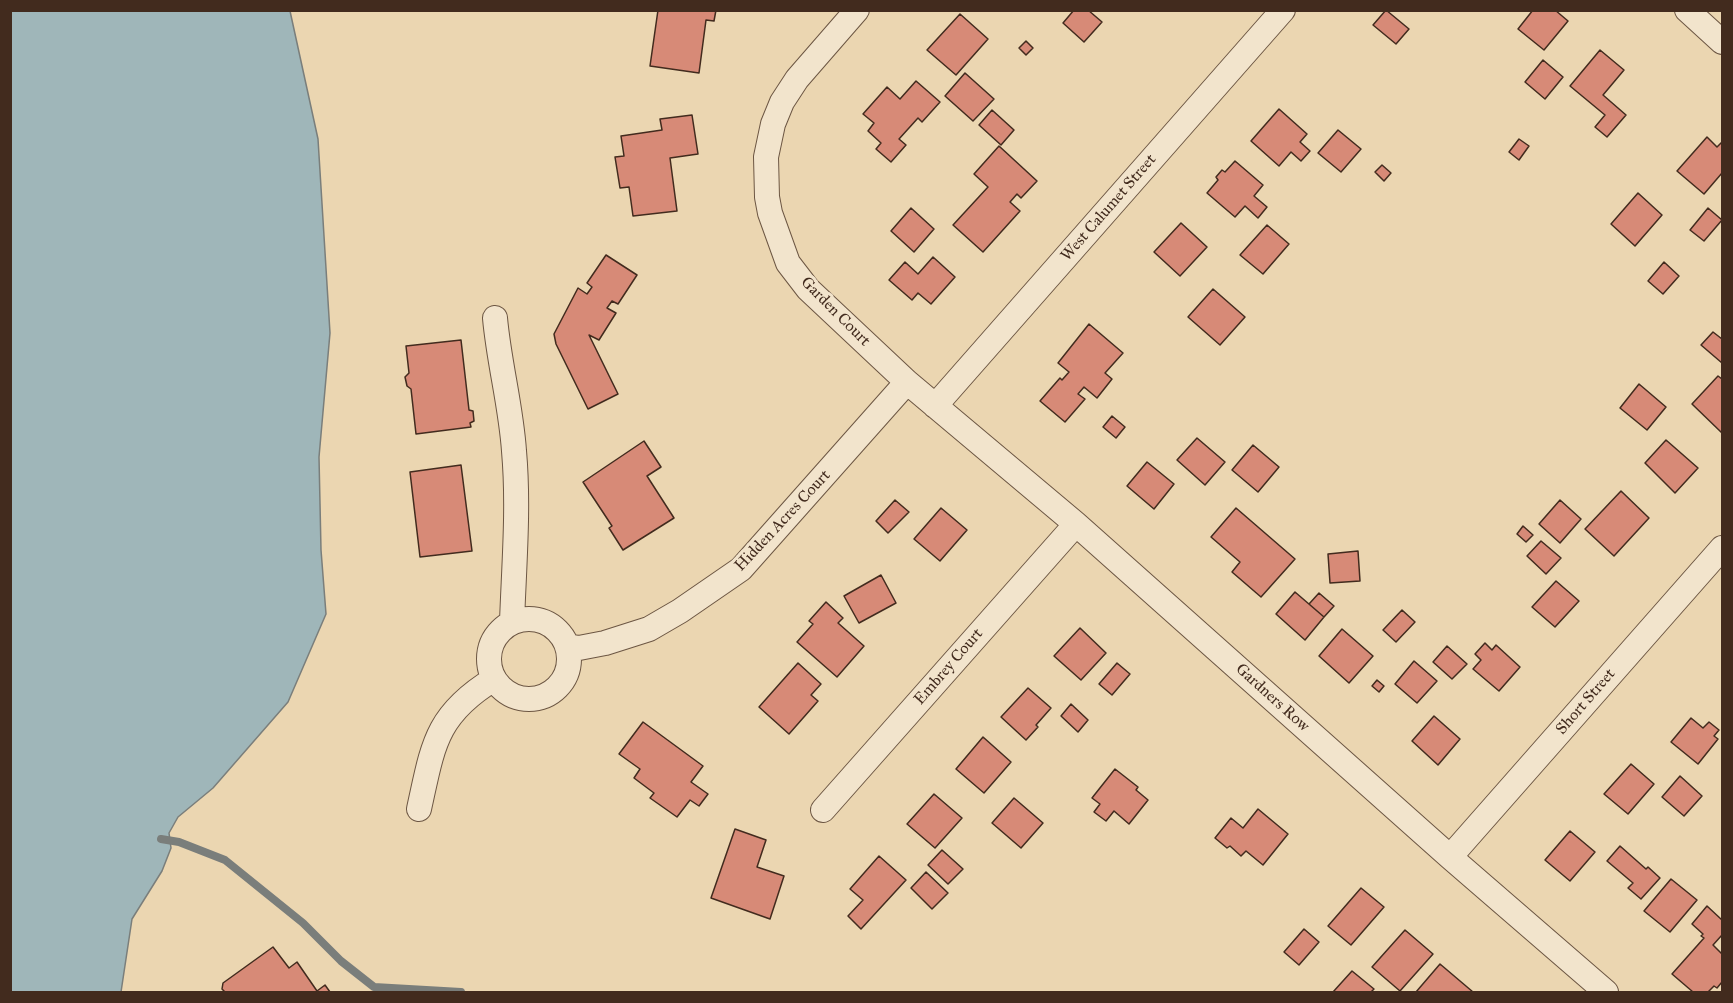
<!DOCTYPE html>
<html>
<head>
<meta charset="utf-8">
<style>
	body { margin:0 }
	#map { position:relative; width:1733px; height:1003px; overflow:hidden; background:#ebd6b1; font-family:"IM FELL Great Primer",serif }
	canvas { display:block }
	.frame { position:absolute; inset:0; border:12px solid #422b1e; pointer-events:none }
</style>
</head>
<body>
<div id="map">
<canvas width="1733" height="1003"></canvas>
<div class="frame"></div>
</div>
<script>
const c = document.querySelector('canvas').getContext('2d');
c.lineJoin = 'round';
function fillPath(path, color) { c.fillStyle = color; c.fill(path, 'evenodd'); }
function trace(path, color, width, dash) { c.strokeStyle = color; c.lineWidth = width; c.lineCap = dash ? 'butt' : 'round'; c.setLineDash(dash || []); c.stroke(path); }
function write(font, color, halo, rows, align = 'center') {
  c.font = font + ' "IM FELL Great Primer",serif'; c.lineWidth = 6; c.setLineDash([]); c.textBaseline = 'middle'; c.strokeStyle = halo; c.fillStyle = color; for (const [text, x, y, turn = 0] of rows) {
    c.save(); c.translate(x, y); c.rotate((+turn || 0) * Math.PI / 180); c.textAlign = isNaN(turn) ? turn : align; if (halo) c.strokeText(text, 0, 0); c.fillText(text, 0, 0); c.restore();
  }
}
const water = new Path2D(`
	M10,11H290L318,139L330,333L319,457L321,550L326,614L288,702L213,788L178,817L169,833L171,848L162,871L132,919L121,992H11Z`);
const stream = new Path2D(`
	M161,839L179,842L225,860L303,923L341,961L374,987L461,992`);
const building = new Path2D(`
	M658,10H716L714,21L706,20L699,73L650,66Z
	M1074,10H1088L1102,22L1084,42L1063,23Z
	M1386,10L1409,29L1396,44L1373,25Z
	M1533,10H1555L1568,21L1544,50L1518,29Z
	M960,14L988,39L956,75L927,50Z
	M1026,41L1033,48L1026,55L1019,48Z
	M1600,50L1624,70L1603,95L1626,115L1607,137L1595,127L1605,115L1570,86Z
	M1543,60L1563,77L1545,99L1525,82Z
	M965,73L994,99L973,121L945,96Z
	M916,81L940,102L922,122L918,118L899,139L906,145L891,162L876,149L881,143L868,131L874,123L863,114L887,87L900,99Z
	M1279,109L1307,134L1300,142L1310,151L1301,161L1291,152L1279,166L1251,141Z
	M992,110L1014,130L1001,145L979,125Z
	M692,115L698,154L670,158L677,211L633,216L629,187L620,188L615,157L624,156L621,136L662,130L660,119Z
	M1338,130L1361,149L1341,172L1318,153Z
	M1707,137L1717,147L1722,142V173L1704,194L1677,171Z
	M1519,139L1529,146L1519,160L1509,152Z
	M999,146L1037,181L1021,198L1017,194L1010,202L1020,211L983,252L953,225L988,187L974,174Z
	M1235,161L1263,185L1254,196L1267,207L1258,218L1245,206L1235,217L1207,193L1218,180L1216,177L1222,170L1225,172Z
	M1382,165L1391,173L1384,181L1375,172Z
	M1638,193L1662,215L1635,246L1611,224Z
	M911,208L934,229L914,252L891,231Z
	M1708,208L1722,220L1704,241L1690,230Z
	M1181,223L1207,247L1180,276L1154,252Z
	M1267,225L1289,244L1263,274L1240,255Z
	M606,255L637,275L618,304L612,301L607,308L616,313L599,340L589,335L618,394L588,409L556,344L554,334L578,288L587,294L592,287L587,283Z
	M933,257L955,277L931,304L918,293L912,300L889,280L905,262L918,274Z
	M1664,262L1679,276L1663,294L1648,281Z
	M1213,289L1245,317L1220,345L1188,317Z
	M1089,324L1123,353L1105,373L1112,379L1097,398L1084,387L1078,394L1085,399L1065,422L1040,401L1060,378L1062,380L1069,372L1058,363Z
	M1713,332L1722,339V363L1701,345Z
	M461,340L469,410L473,411L474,421L470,423L471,427L416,434L411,389L407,386L405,377L409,373L406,346Z
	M1718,376L1722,379V433L1692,404Z
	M1639,384L1666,407L1647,430L1620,408Z
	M1112,416L1125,427L1116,438L1103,427Z
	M1197,438L1225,462L1205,485L1177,460Z
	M1666,440L1698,468L1675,493L1645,463Z
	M644,441L661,467L647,476L674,518L623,550L609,528L612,526L583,482Z
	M1253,445L1279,467L1258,492L1232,470Z
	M1147,462L1174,484L1154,509L1127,486Z
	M461,465L472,551L420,557L410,472Z
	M1621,491L1649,518L1614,556L1585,529Z
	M895,500L909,512L888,533L876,521Z
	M1560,500L1581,519L1560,543L1539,524Z
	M941,508L967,530L940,561L914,539Z
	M1236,508L1295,559L1261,597L1232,572L1240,562L1211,537Z
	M1523,526L1533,535L1526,542L1517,534Z
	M1541,541L1561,558L1546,574L1527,556Z
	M1358,551L1360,581L1330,583L1328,554Z
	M881,575L896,603L859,623L844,596Z
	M1556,581L1579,601L1555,627L1532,607Z
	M1295,592L1324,617L1305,640L1276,614Z
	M1319,593L1334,606L1324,617L1309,604Z
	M826,602L843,618L838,623L864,646L837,677L797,642L813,624L809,621Z
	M1402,610L1415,622L1396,642L1383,630Z
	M1080,628L1106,653L1081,680L1054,656Z
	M1342,629L1373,656L1349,683L1319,656Z
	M1485,643L1492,650L1496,645L1520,667L1499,691L1473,669L1481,660L1475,654Z
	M1447,646L1467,664L1452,679L1433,662Z
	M1414,661L1437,681L1417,703L1395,684Z
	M798,663L821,684L811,695L818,701L789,734L759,707Z
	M1117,663L1130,674L1112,695L1099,684Z
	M1377,680L1384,686L1379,692L1372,686Z
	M1028,688L1051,708L1036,725L1038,727L1026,740L1001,717Z
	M1071,704L1088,720L1078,732L1061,716Z
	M1434,716L1460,739L1438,765L1412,741Z
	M1691,718L1703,728L1709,722L1719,730L1714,736L1718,739L1698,764L1671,742Z
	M643,722L703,766L691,782L708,794L699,806L690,800L677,817L650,798L654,793L634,778L640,769L619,754Z
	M983,737L1011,762L984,793L956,769Z
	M1631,764L1654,784L1628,814L1604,794Z
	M1115,769L1138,787L1136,790L1148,800L1129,824L1114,811L1106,821L1094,812L1100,804L1092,798Z
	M1680,776L1702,796L1684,816L1662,797Z
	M934,794L962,818L935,848L907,824Z
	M1014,798L1043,823L1021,848L992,823Z
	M1258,809L1288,834L1263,865L1246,851L1241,856L1230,846L1227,848L1215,838L1231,818L1243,828Z
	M735,829L766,840L757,867L784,876L770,919L711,898Z
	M1570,831L1595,852L1570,881L1545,860Z
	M1620,846L1646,869L1648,867L1660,878L1641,899L1628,888L1633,883L1607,861Z
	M942,850L963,869L948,884L928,865Z
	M879,856L906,880L861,929L848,916L863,900L850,889Z
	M926,872L948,893L932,909L911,888Z
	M1671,879L1697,900L1670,932L1644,911Z
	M1361,888L1384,907L1351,945L1328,926Z
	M1707,906L1722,920V935L1713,945L1722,954V982L1717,988L1714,986L1708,992H1693L1672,974L1704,938L1701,936L1703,934L1692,924Z
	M1304,929L1319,942L1299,965L1284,952Z
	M1405,930L1433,954L1400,991L1372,967Z
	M273,947L289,968L297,962L317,991L325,985L330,992H225L222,989L223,983Z
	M1440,964L1473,992H1416Z
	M1352,971L1374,989L1371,992H1333Z`);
const minor = new Path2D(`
	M857,10L797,79L782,102L773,124L766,157L767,197L770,213L788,263L808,289L907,382L1076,524L1450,857L1606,992
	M1687,10L1722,42
	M495,318C499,363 511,406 514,451C519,507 514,565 512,622
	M935,406L1283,10
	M489 659a40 40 0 1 1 80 0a40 40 0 1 1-80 0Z
	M567,646L579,648L605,643L649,629L680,611L741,569L907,382
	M419,809C433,746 435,715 494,679
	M823,810L1076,524
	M1450,857L1722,548`);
const streetNames = [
	["West Calumet Street",1109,208,-49],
	["Garden Court",835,312,45],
	["Hidden Acres Court",783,521,-47],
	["Embrey Court",949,667,-49],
	["Gardners Row",1272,698,42],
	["Short Street",1586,702,-49]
];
fillPath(water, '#9fb6b9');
trace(water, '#7a7e7b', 1.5);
trace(stream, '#7a7e7b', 8);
fillPath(building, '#d78a77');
trace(building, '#422b1e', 1.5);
trace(minor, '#6c5643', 26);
trace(minor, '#f2e4cc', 24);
write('16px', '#422b1e', '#f2e4cc', streetNames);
</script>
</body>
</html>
